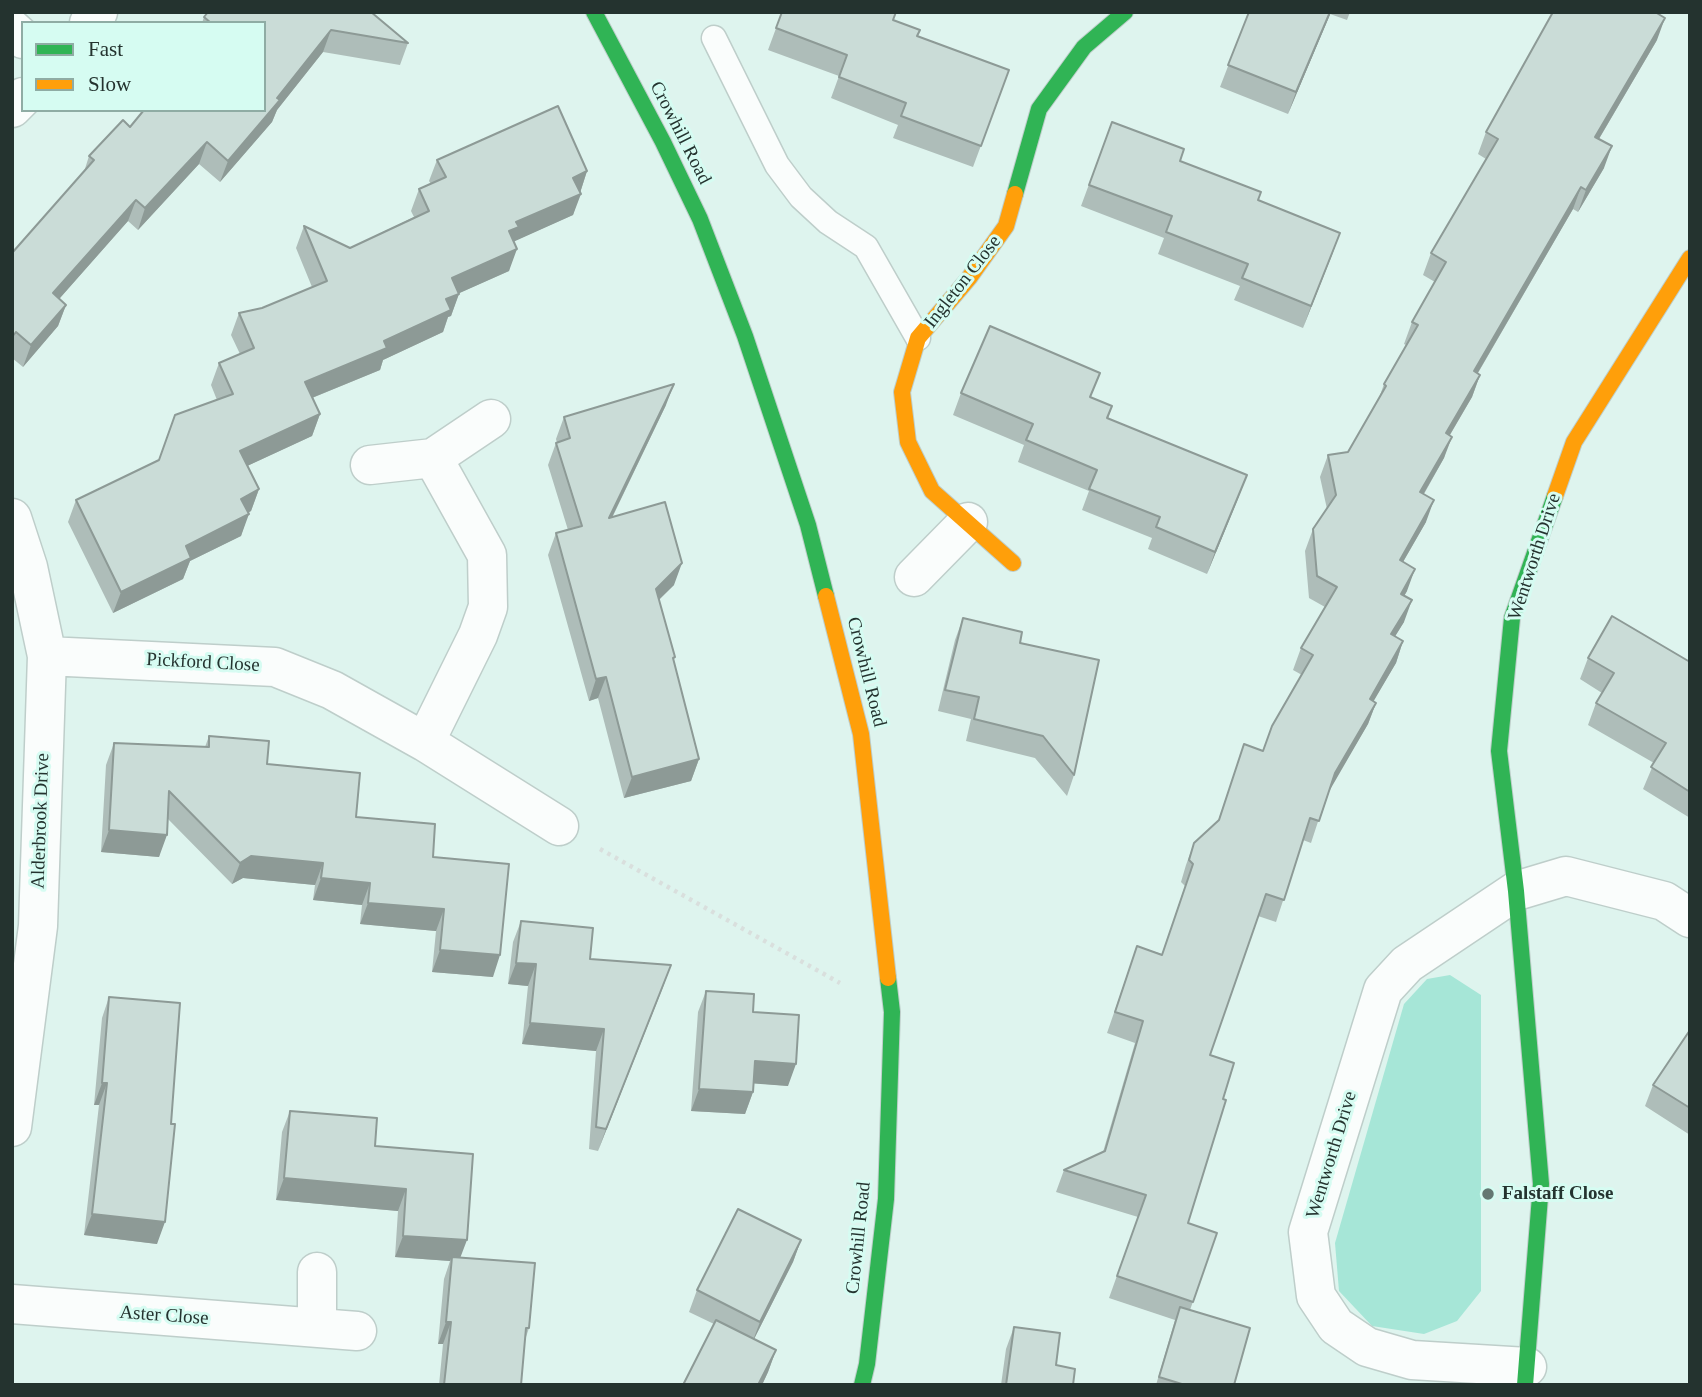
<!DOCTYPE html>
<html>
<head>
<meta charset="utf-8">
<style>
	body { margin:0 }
	#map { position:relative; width:1702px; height:1397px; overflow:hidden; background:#def4ee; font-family:"Times New Roman",serif }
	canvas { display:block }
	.frame { position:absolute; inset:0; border:14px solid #24332f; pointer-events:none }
	.legend { position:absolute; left:21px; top:21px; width:245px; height:91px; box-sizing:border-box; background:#d6fcf2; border:2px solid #8faca4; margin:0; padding:9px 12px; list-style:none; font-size:21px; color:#24332f }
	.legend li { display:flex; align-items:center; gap:14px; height:35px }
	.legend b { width:35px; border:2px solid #8faca4 }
</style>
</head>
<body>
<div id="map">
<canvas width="1702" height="1397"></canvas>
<div class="frame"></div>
<ul class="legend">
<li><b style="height:9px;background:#30b455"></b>Fast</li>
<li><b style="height:9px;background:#ff9f0a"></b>Slow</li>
</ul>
</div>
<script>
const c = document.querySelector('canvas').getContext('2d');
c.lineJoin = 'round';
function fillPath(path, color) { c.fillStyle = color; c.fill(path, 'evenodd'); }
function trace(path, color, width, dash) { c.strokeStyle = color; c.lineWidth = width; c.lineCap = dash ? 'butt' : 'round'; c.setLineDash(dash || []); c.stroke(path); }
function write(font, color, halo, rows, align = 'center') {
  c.font = font + ' "Times New Roman",serif'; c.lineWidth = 6; c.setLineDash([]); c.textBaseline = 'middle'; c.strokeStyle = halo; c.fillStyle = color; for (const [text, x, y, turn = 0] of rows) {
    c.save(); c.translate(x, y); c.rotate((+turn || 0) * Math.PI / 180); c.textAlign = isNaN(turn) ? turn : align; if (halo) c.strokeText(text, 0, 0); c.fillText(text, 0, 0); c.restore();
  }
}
const green = new Path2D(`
	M1450,975L1481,995V1291L1457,1321L1424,1334L1372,1326L1339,1291L1335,1243L1404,1004L1427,979Z`);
const path = new Path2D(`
	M600,849L840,983`);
const lane = new Path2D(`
	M714,38L777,165L801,197L828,222L866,247L918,338`);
const street = new Path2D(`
	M89,23L98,12
	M12,29L23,39
	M12,108L23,97
	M370,465L433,458L491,419
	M12,518L28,567L47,656L38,926L12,1127
	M914,577L968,522
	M47,656L275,667L332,690L425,742L559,826
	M425,742L478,635L488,607L487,555L433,458
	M12,1304L357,1331
	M317,1327V1272
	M1527,1367L1412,1360L1367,1347L1336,1326L1316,1296L1308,1232L1383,990L1407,964L1516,891L1566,876L1664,901L1690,918`);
const fast = new Path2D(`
	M594,12L663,142L700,219L745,336L808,525L826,596
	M1015,194L1039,109L1084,47L1125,12
	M862,1385L867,1364L886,1199L892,1012L888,978
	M1525,1385L1541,1184L1516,891L1499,751L1512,618L1555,496`);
const slow = new Path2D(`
	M1555,496L1574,442L1690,258
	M1013,563L932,491L908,442L902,392L918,338L969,278L1006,226L1015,194
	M826,596L861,734L888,978`);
const wall = new Path2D(`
	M371,12L408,43L400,65L323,52L277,110L272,122L220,182L199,164L138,230L128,221L59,299L66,305L58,326L23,367L12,358V253L84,172L89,156L130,127L264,23H202L204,17Z
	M782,12L894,20L917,36L1009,70L973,167L893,138L898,125L831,98L839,76L768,50Z
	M1249,12H1350L1347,20L1330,14L1288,114L1220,87Z
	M1657,40L1599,139L1604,168L1578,212L1573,209L1478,373L1480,375L1472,397L1450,435L1444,458L1424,494L1426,522L1403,562L1407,591L1404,596V622L1395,636L1403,641L1396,663L1373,701L1376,703L1368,724L1328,791L1311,843L1303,840L1276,922L1258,916L1210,1055L1188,1223L1217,1233L1190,1310L1234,1385H1156L1175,1320L1109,1298L1138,1217L1056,1192L1064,1170L1103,1152L1135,1043L1107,1033L1137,946L1162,954L1185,886L1181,882L1186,865L1194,843L1218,821L1244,744L1263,751L1302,675L1293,670L1301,648L1325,607L1309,598L1305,551L1313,529L1327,509L1320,477L1328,455L1348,452L1378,401L1384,384L1406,345L1404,344L1412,322L1435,282L1423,275L1431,253L1486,159L1478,154L1486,132Z
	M1112,122L1180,161L1258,200L1340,233L1303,328L1234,300L1240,286L1158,254L1164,238L1081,206Z
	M437,160L587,171L573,215L514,241L509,271L459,293L451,316L448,317L443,332L383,360L380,370L312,398L320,414L312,436L247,466L259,489L251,511L248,513L241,536L190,561L183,579L113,613L68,522L76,500L159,460L217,400L211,385L219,363L240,354L231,335L239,313L262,308L312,287L296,248L304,226L350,248L414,217L411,211L419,189L431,184L429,181Z
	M961,393L1091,397L1112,406L1108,419L1239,496L1207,574L1148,549L1152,538L1082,510L1089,491L1018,462L1024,445L953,415Z
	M666,405L612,518L674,585L659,600L675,657L673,661L699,759L691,781L624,798L598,698L589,701L548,555L556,533L568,530L548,465L556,443H557L556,439L564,417Z
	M963,618L1020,643L1074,775L1067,796L1035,758L966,741L971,719L938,711L955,640Z
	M1588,658L1690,662V818L1643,789L1654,763L1588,725L1596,703L1602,693L1580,679Z
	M209,736L267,764L356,817L433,857L493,977L432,972L436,931L360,924L362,905L313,900L315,885L243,878L232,884L168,819L159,857L101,852L106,765L114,743L205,747Z
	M521,921L590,959L671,965L598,1151L589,1149L596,1051L522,1044L528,986L508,984L513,942Z
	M706,991L753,1012L788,1086L754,1083L753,1092L745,1114L691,1111L698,1012Z
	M109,997L171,1124L157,1244L84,1235L99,1105H94L102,1018Z
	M1690,1030V1135L1645,1106L1653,1085Z
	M290,1111L375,1146L460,1258L529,1328L525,1340L521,1385H439L443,1344H438L444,1279L450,1261L395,1257L398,1211L276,1200L282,1132Z
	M801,1240L793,1262L754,1339L776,1350L768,1372L762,1385H683L714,1324L689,1312L697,1290Z
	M1014,1327L1056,1365L1073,1385H1001L1006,1349Z`);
const shadedWall = new Path2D(`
	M1330,12H1331L1288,114L1296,92Z
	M1665,18L1657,40L1587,159L1595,137Z
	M331,30L323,52L277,110L272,122L220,182L228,161Z
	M207,142L199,164L138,230L145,208Z
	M1612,146L1604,168L1578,212L1586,190Z
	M587,171L580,193L573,178Z
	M1581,187L1573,209L1466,393L1474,371Z
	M581,194L573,215L513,242L509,231L516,222Z
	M136,200L128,221L45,315L53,293Z
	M1340,233L1332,255L1303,328L1311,306Z
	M517,249L509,271L444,300L452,278Z
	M459,294L451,316L448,317L443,332L383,360L380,370L297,404L305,382L384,341L446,299Z
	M66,305L58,326L23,367L31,345Z
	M1480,375L1472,397L1438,455L1446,433Z
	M674,384L666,405L601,540L609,518Z
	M320,414L312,436L232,473L240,451Z
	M1452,437L1444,458L1412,514L1420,492Z
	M1247,475L1239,496L1207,574L1215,552Z
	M259,489L251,511L233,520L241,499Z
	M1434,500L1426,522L1392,581L1400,560Z
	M249,514L241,536L190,561L183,579L113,613L121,592L186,546Z
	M682,563L674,585L648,610L656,589Z
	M1415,569L1407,591L1393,615L1401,594Z
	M1412,600L1404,622L1383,656L1391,634Z
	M1403,641L1396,663L1362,721L1370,699Z
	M606,677L598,698L589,701L596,679Z
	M1376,703L1368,724L1327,795L1335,773Z
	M699,759L691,781L624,798L632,777Z
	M109,830L167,835L159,857L101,852Z
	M251,856L323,863L315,885L243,878L232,884L240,863Z
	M321,878L370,883L362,905L313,900Z
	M368,903L444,909L436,931L360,924Z
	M440,950L500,955L493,977L432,972Z
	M516,963L536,964L528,986L508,984Z
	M671,965L663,987L598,1151L606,1129Z
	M530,1023L604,1029L596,1051L522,1044Z
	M755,1061L796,1064L788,1086L747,1083Z
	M102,1083H107L99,1105H94Z
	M699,1089L753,1092L745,1114L691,1111Z
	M284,1178L406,1189L398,1211L276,1200Z
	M92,1214L165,1222L157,1244L84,1235Z
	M403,1236L467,1240L459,1261L452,1257L450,1261L395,1257Z
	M801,1240L793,1262L752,1343L760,1322Z
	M446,1322H451L443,1344H438Z
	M776,1350L768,1372L762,1385H758Z`);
const building = new Path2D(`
	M208,12H371L408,43L331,30L277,98L280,100L228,161L207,142L145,208L136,200L53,293L66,305L31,345L16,332L12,337V253L94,160L89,156L123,120L130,127L144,110H264V23H211L204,17Z
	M782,12H896L893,20L920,30L917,36L1009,70L981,146L901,116L906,103L839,77L847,55L776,28Z
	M1249,12H1330L1296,92L1228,65Z
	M1553,12H1655L1665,18L1595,137L1612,146L1586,190L1581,187L1474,371L1480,375L1446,433L1452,437L1420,492L1434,500L1400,560L1415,569L1401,594L1412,600L1391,634L1403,641L1370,699L1376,703L1335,773L1319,821L1310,818L1284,900L1266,894L1210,1055L1234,1063L1223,1099L1226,1100L1188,1223L1217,1233L1193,1302L1117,1276L1146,1195L1064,1170L1105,1151L1143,1021L1115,1012L1137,946L1162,955L1193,864L1189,860L1194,843L1219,820L1244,744L1263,751L1272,726L1313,655L1301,648L1337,587L1317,576L1313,529L1336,495L1328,455L1348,452L1386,386L1384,384L1418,325L1412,322L1446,262L1431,253L1498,139L1486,132Z
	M558,106L587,171L573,178L581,194L516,222L519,227L509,231L517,249L452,278L459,294L446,299L451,310L384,341L387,348L305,382L320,414L240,451L259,489L241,499L249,514L186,546L191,558L121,592L76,500L159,460L175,415L233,394L219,363L254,348L239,313L262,308L327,281L304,226L350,248L429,211L419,189L446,177L437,160Z
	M1112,122L1184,149L1180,161L1261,192L1258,200L1340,233L1311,306L1242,278L1248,264L1166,232L1172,216L1089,185Z
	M990,326L1100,373L1090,397L1112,406L1107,418L1247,475L1215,552L1156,527L1160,517L1089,489L1097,470L1026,440L1033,424L961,393Z
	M674,384L609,518L665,502L682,563L656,589L675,657L673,658L699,759L632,777L606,677L596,679L556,533L582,526L556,443L570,438L564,417Z
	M1612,616L1690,662V792L1651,767L1666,743L1596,703L1614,673L1588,658Z
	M963,618L1022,632L1020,643L1099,660L1074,775L1043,736L974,719L979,697L945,690Z
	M209,736L269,741L267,764L360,773L356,817L435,824L433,857L509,864L500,955L440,950L444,909L368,903L370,883L321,878L323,863L251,856L240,863L169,791L167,835L109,830L114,743L209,747Z
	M521,921L593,928L590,959L671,965L606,1129L596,1127L604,1029L530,1023L536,964L516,963Z
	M706,991L754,994L753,1012L799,1015L796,1064L755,1061L753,1092L699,1089Z
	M109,997L180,1003L171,1124H175L165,1222L92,1214L107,1083H102Z
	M1690,1030V1108L1653,1085Z
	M290,1111L377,1118L375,1146L473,1154L467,1240L403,1236L406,1189L284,1178Z
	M738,1209L801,1240L760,1322L697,1290Z
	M452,1257L535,1263L529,1328H526L521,1385H444L451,1322H446Z
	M1180,1307L1250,1328L1234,1385H1185L1159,1377Z
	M716,1320L776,1350L758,1385H683Z
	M1014,1327L1060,1333L1056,1365L1075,1369L1073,1385H1006Z`);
const markers = [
	[1488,1194,7,"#657772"]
];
const streetNames = [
	["Crowhill Road",680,133,63],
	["Ingleton Close",963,282,-52],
	["Wentworth Drive",1535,557,-72],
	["Pickford Close",203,663,3],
	["Crowhill Road",866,672,76],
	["Alderbrook Drive",41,821,-88],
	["Wentworth Drive",1332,1155,-73],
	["Crowhill Road",859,1238,-84],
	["Aster Close",164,1316,4]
];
const poiNames = [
	["Falstaff Close",1502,1194]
];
fillPath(green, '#a6e6d7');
trace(lane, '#bececa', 27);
trace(street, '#bececa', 41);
trace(fast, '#bececa', 18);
trace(slow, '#bececa', 18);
trace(path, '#d9dfdd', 4.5, [3.5, 5]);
trace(lane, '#fafdfc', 24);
trace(street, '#fafdfc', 38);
trace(fast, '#30b455', 16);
trace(slow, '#ff9f0a', 16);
fillPath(wall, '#aebdb9');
fillPath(shadedWall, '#8d9a96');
fillPath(building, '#cadcd7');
trace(building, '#8d9a96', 2);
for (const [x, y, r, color] of markers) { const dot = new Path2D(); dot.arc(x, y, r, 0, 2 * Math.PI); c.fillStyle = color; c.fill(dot); trace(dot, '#d6fcf2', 2.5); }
write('19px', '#24332f', '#d6fcf2', streetNames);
write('bold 19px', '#24332f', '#d6fcf2', poiNames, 'left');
</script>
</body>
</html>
